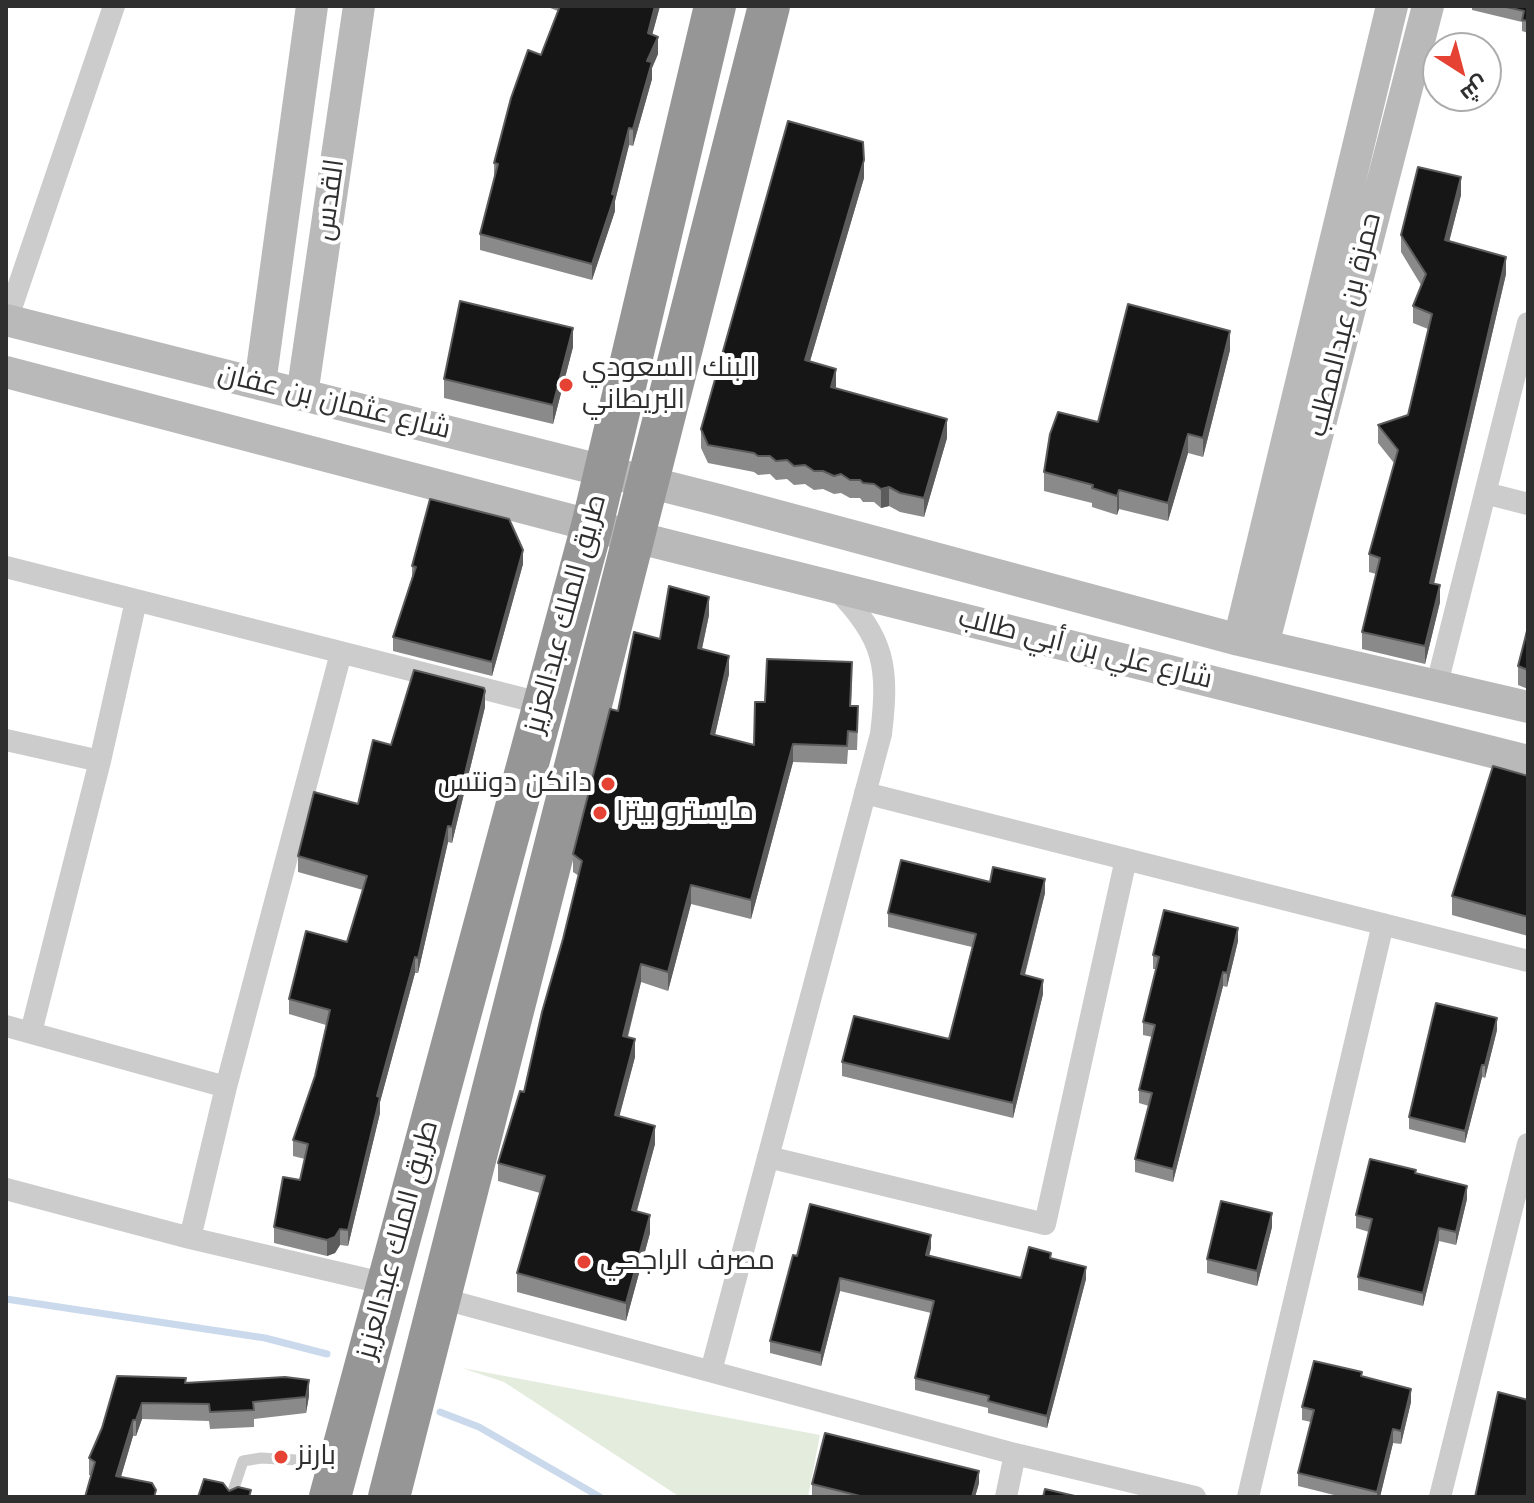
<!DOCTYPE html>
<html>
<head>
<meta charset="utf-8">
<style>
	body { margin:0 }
	#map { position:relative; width:1534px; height:1503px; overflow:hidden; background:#fff; font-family:Jost,Cairo,sans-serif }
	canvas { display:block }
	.frame { position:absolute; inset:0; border:8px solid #2f2f2f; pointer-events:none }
	.north { position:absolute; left:1422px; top:32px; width:80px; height:80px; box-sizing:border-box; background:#fff; border:2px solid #acacac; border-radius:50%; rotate:144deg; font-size:22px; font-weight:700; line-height:32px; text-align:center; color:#2f2f2f }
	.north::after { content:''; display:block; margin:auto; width:28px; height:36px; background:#e54233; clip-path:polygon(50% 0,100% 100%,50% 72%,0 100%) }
</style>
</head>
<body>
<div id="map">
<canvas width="1534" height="1503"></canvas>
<div class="frame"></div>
<div class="north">ش</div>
</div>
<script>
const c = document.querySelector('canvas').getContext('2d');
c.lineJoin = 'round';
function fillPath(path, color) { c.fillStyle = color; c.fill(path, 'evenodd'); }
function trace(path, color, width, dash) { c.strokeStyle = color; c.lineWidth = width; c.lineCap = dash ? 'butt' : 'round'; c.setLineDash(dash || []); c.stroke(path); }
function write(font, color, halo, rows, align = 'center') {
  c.font = font + ' Jost,Cairo,sans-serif'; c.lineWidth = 8; c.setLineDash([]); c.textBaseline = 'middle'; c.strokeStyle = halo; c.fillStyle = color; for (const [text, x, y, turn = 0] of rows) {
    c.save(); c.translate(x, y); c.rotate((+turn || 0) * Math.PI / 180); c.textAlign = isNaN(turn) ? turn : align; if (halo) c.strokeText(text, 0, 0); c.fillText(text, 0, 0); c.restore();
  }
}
const green = new Path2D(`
	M462,1368L820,1435L808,1497H680L504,1382Z`);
const stream = new Path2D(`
	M6,1299L265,1338L327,1354
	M440,1412L479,1427L600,1497`);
const lane = new Path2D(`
	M231,1497L243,1461L261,1458L331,1462`);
const street = new Path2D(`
	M7,320L114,6
	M1485,493L1528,504
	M6,567L544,704
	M1437,684L1528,323
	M6,740L100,761
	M865,793L1528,961
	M6,1026L226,1087
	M31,1032L100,761L136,601
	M768,1157L1045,1224L1126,859
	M6,1189L190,1238L387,1284
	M190,1238L226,1087L341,653
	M440,1298L1015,1454L1195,1497
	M711,1371L881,734C889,668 885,638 837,590
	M1006,1497L1015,1454
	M1248,1497L1383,924
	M1440,1497L1528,1144`);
const secondary = new Path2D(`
	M6,320L719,500L1239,640L1528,707
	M6,372L643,539L1528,761
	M260,384L312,6
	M302,395L359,6
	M1239,640L1392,6
	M1263,645L1428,6`);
const highway = new Path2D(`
	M330,1497L592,526L715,6
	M389,1497L769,6`);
const wall = new Path2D(`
	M545,6H660L652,35L658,54L652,68V79L633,146L629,145L615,201V211L592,280L480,250V234L494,178V163L541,55L558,11Z
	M1472,6H1528V33L1522,31V22L1472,10Z
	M1468,96H1483L1482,99Z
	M864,178L810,361L836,389L947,438L924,517L900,512L889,506L881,508L874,502H863L860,498H850L841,493L834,494L823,489L814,490L805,484L794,485L787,479L776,480L770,474L758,475L754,472L708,463L701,448V429Z
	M1461,195L1449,241L1506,274L1434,584L1440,602L1425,664L1362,649V632L1376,574L1369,572V554L1394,463L1378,443V425L1408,415L1428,329L1413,323V306L1421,285L1401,252V235Z
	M573,347L553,424L444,398V379Z
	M1230,350L1203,457L1188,453L1168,521L1119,509L1117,515L1092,507V503L1044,491V472L1098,422Z
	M523,564L492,676L393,651V637L412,577V566Z
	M709,615L702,649L729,674L715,735L754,745L765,702L852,680L851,706L858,724L857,750H848L847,764L793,762L751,919L691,904L668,991L641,982L628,1037L635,1057L619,1116L655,1144L637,1211L650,1233L626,1321L517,1292V1273L540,1193L498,1181V1163L524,1092L579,876L573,872V854L618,711L660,639Z
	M1528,627V689L1518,685V666Z
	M485,707L452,843L448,842L418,973H415L380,1102V1113L348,1246L340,1245L335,1253L327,1256L274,1243V1227L300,1180L305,1159L293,1156V1140L315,1076L326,1025L289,1014V999L347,942L363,890L298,872V856L358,804L391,745Z
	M1528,776V936L1452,915V896Z
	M990,882L1045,893L1025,975L1043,994L1013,1118L842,1076V1062L949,1039L972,947L888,927V913Z
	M1238,941L1227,987L1223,986L1173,1182L1135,1172V1159L1149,1106L1139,1103V1090L1152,1037L1143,1035V1022L1156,969H1153V955Z
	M1497,1030L1485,1078L1482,1077L1465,1143L1409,1129V1117Z
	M1416,1174L1467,1199L1456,1245L1439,1241L1423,1306L1358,1290V1277L1369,1232L1356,1228V1215Z
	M1272,1227L1257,1286L1207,1273V1259Z
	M931,1248L929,1256L1021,1278L1051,1258L1086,1279L1047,1428L988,1413V1408L915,1390V1378L931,1313L840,1291L821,1366L770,1353V1341L797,1256Z
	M117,1376L186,1383L309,1396L306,1413L254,1419V1427L210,1429L209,1421L142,1419L136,1436H133L121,1477L156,1497L89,1475V1458L102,1428Z
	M1362,1377L1411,1402L1401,1444L1393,1443L1380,1497H1342L1298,1486V1473L1311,1422L1302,1420V1407Z
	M979,1483L975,1497H812V1484Z`);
const shadedWall = new Path2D(`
	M655,6H660L648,50V33Z
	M658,37V54L652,68V79L633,146V129L647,61Z
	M1492,49V58L1486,83V73Z
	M629,128V145L615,201V211L592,280V264L612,194Z
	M864,160V178L805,378V360Z
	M1461,177V195L1445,258V240Z
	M1506,257V274L1430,600V583Z
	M573,328V347L553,424V405Z
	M1230,331V350L1203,457V438Z
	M836,369V387L831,406V387Z
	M947,419V438L924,517V498Z
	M1188,434V453L1168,521V503Z
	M889,487V506L881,508V489Z
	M1119,490V509L1117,515V496Z
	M523,550V564L492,676V662Z
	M1440,585V602L1425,664V646Z
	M709,597V615L698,667V648Z
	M729,656V674L711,752V734Z
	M485,691V707L452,843V827Z
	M793,744V762L751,919V900Z
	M448,826V842L418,973V958Z
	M1045,879V893L1021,989V974Z
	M691,885V904L668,991V972Z
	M1238,928V941L1227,987V973Z
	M415,957V973L380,1102V1113L348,1246V1230L377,1096Z
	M641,964V982L623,1054V1036Z
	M1223,972V986L1173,1182V1169Z
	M1043,980V994L1013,1118V1103Z
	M1497,1018V1030L1485,1078V1065Z
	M635,1039V1057L615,1133V1115Z
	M1482,1065V1077L1465,1143V1131Z
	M655,1126V1144L632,1228V1210Z
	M1467,1186V1199L1456,1245V1232Z
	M1272,1213V1227L1257,1286V1271Z
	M650,1215V1233L626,1321V1303Z
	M1439,1228V1241L1423,1306V1293Z
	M340,1229V1245L335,1253L327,1256V1240Z
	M931,1235V1248L926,1267V1255Z
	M1086,1267V1279L1047,1428V1416Z
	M840,1278V1291L821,1366V1353Z
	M309,1380V1396L306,1413V1397Z
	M1411,1389V1402L1401,1444V1431Z
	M142,1403V1419L136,1436V1420Z
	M133,1420V1436L116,1493V1476Z
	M1393,1429V1443L1380,1497H1377V1492Z
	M979,1471V1483L975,1497H972Z`);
const building = new Path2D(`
	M560,6H655L648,33L658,37L647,61L652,62L633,129L629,128L612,194L615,195L592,264L480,234L498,164L494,163L511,98L528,50L541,55Z
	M1502,6H1528V21L1522,20L1524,11Z
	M1457,40L1492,49L1486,73V48H1456Z
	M788,121L863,142L864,160L805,360L836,369L831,387L947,419L924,498L900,493L889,487L881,489L874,484L863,483L860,480H850L841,474L834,476L823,471H814L805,465L794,466L787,460L776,461L770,456H758L754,453L708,445L701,429Z
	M1418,167L1461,177L1445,240L1506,257L1430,583L1440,585L1425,646L1362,632L1380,558L1369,554L1398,450L1378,425L1408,415L1432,314L1413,306L1426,274L1401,235Z
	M460,301L573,328L553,405L444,379Z
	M1128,304L1230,331L1203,438L1188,434L1168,503L1119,490L1117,496L1092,488L1093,485L1044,472L1050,434L1058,412L1098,422Z
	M430,499L509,519L523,550L492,662L393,637L416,567L412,566Z
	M669,586L709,597L698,648L729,656L711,734L754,745L755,702H765L767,659L852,662L850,706H858L857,732L848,731L847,746L793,744L751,900L691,885L668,972L641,964L623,1036L635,1039L615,1115L655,1126L632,1210L650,1215L626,1303L517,1273L545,1176L498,1163L520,1091L524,1092L542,1012L563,939L582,861L573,854L610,709L618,711L634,632L660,639Z
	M1528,627V670L1518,666Z
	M414,670L484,688L485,691L452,827L448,826L418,958L415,957L377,1096L380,1097L348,1230L340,1229L335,1237L327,1240L274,1227L283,1177L300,1180L308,1144L293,1140L315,1076L330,1010L289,999L306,931L347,942L367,876L298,856L314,792L358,804L373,740L391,745Z
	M1493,766L1528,776V917L1452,896Z
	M901,860L990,882L993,867L1045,879L1021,974L1043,980L1013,1103L842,1062L854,1016L949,1039L976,934L888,913Z
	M1164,910L1238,928L1227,973L1223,972L1173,1169L1135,1159L1152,1093L1139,1090L1155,1025L1143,1022L1159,957L1153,955Z
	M1436,1003L1497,1018L1485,1065H1482L1465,1131L1409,1117Z
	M1370,1159L1416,1170L1415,1173L1467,1186L1456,1232L1439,1228L1423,1293L1358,1277L1372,1219L1356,1215Z
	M1221,1201L1272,1213L1257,1271L1207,1259Z
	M810,1204L931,1235L926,1255L1021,1278L1029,1247L1051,1253L1050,1258L1086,1267L1047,1416L988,1401L989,1396L915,1378L934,1301L840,1278L821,1353L770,1341L793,1255L797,1256Z
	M1314,1361L1362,1372L1361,1376L1411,1389L1401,1431L1393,1429L1377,1492L1298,1473L1314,1410L1302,1407Z
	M117,1376L186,1378L185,1383L285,1377L309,1380L306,1397L253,1402L254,1410L210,1412L209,1404L142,1403L136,1420H133L116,1476L152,1483L156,1490L154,1497H85L95,1462L89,1458L102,1428Z
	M1498,1392L1528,1400V1497H1475Z
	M825,1433L979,1471L972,1497H864L812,1484Z
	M204,1479L223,1483L229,1491L238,1487L251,1490L249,1497H198Z
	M1045,1489L1079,1497H1043Z`);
const markers = [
	[566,385,8,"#e54233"],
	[608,784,8,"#e54233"],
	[600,813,8,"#e54233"],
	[584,1262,8,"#e54233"],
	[281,1457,8,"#e54233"]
];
const streetNames = [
	["القدس",331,200,-82],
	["حمزة بن عبدالمطلب",1346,325,-76],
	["شارع عثمان بن عفان",334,403,14],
	["طريق الملك عبدالعزيز",567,614,-75],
	["شارع علي بن أبي طالب",1085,650,14],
	["طريق الملك عبدالعزيز",399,1240,-75]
];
const poiNames = [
	["البنك السعودي",582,369],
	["البريطاني",582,401],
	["دانكن دونتس",592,784,"right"],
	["مايسترو بيتزا",616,813],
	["مصرف الراجحي",600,1262],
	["بارنز",297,1457]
];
fillPath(green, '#e3ecdd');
trace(stream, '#cad9ec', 7);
trace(lane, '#ccc', 11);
trace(street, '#ccc', 22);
trace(secondary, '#b9b9b9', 32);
trace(highway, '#969696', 42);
fillPath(wall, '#8a8a8a');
fillPath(shadedWall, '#5c5c5c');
fillPath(building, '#161616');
trace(building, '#5c5c5c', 2);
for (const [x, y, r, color] of markers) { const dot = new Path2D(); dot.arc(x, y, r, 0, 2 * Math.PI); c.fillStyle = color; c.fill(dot); trace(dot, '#fff', 3); }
write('28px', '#2f2f2f', '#fff', streetNames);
write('28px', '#2f2f2f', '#fff', poiNames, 'left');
</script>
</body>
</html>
